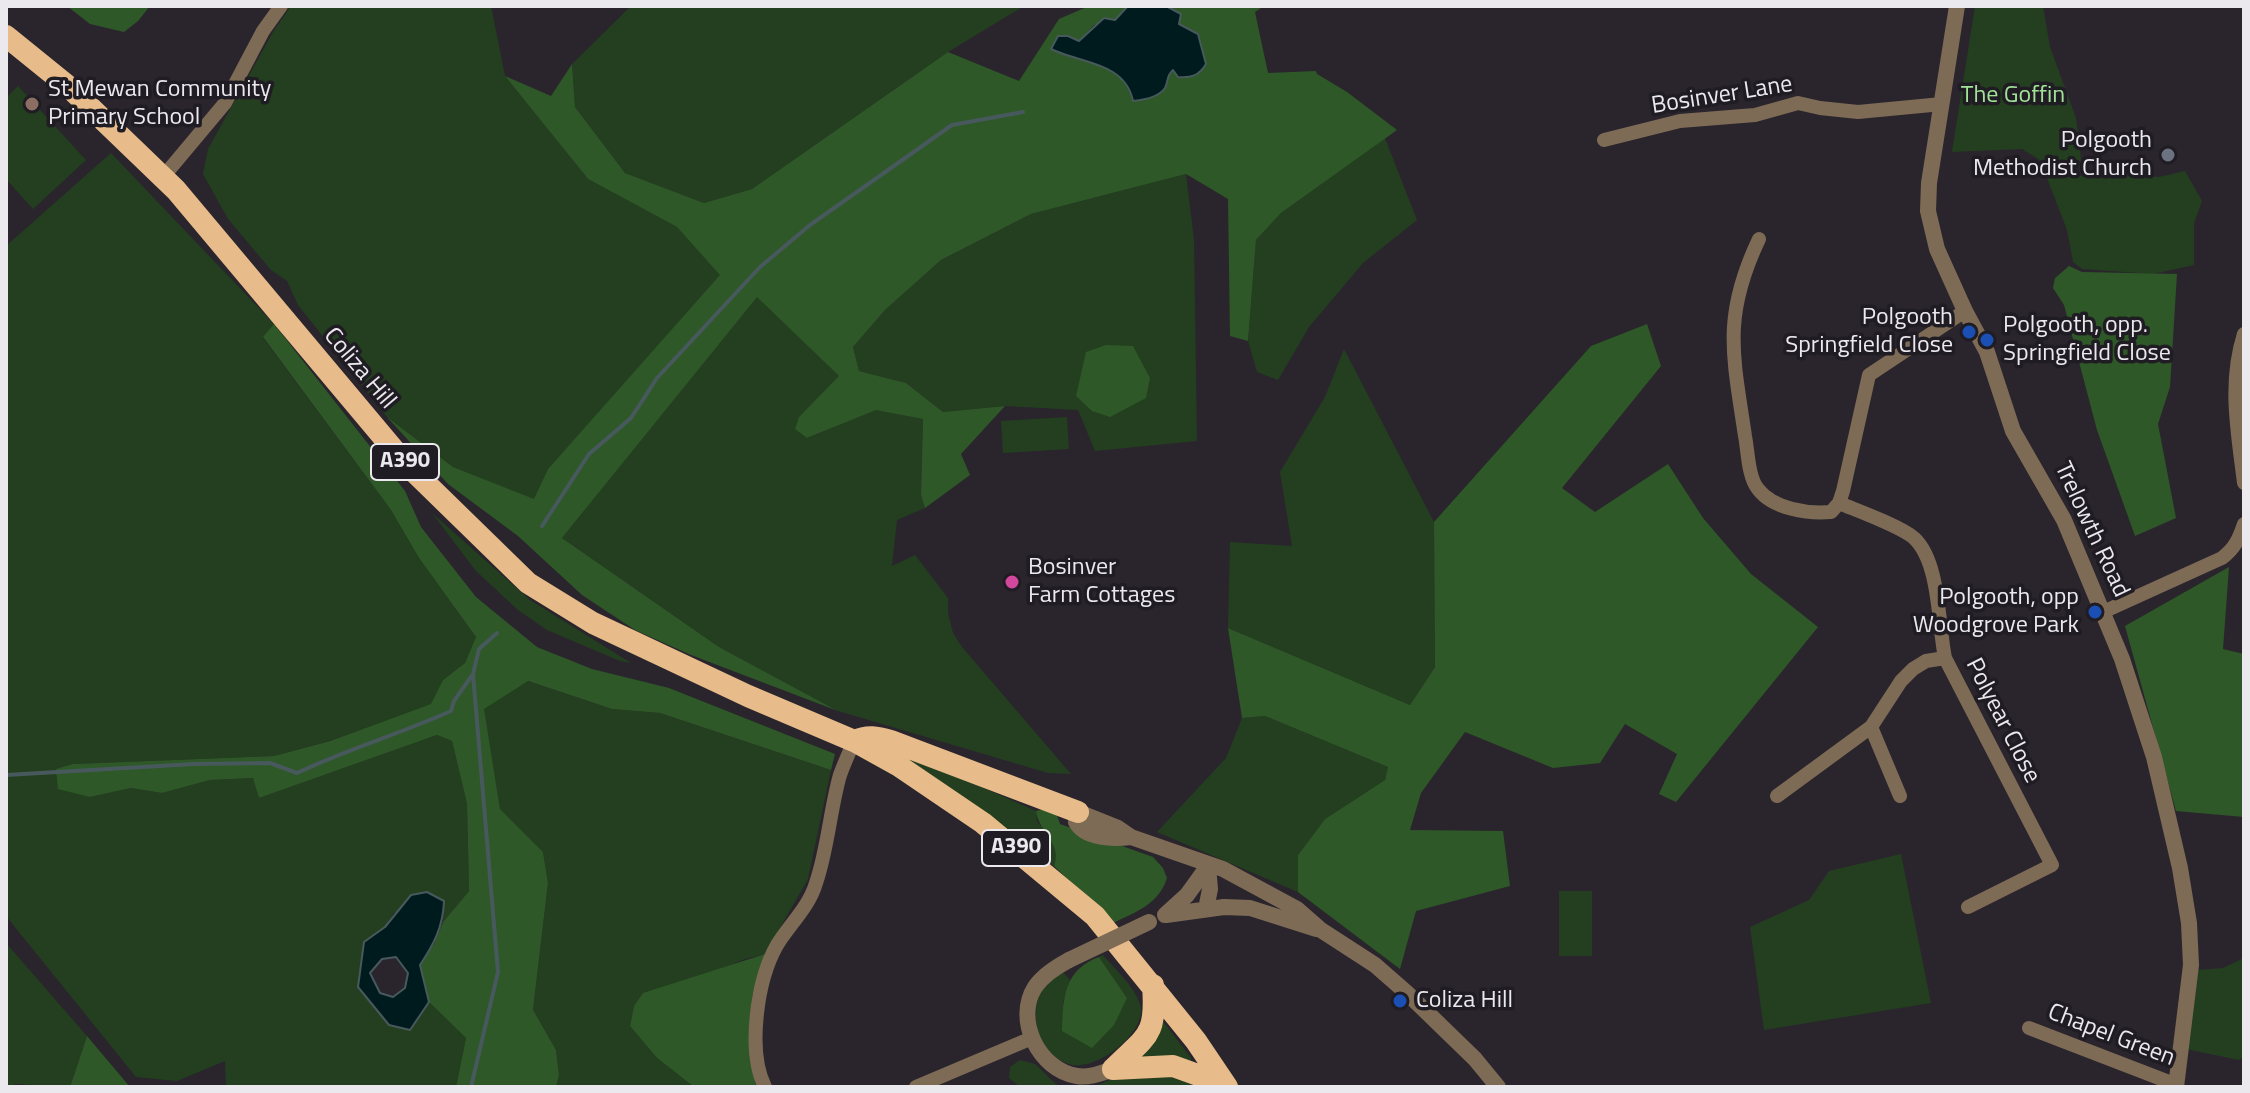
<!DOCTYPE html>
<html>
<head>
<meta charset="utf-8">
<style>
	body { margin:0 }
	#map { position:relative; width:2250px; height:1093px; overflow:hidden; background:#2a252d; font-family:"Titillium Web",sans-serif }
	canvas { display:block }
	.frame { position:absolute; inset:0; border:8px solid #ece9ee; pointer-events:none }
</style>
</head>
<body>
<div id="map">
<canvas width="2250" height="1093"></canvas>
<div class="frame"></div>
</div>
<script>
const c = document.querySelector('canvas').getContext('2d');
c.lineJoin = 'round';
function fillPath(path, color) { c.fillStyle = color; c.fill(path, 'evenodd'); }
function trace(path, color, width, dash) { c.strokeStyle = color; c.lineWidth = width; c.lineCap = dash ? 'butt' : 'round'; c.setLineDash(dash || []); c.stroke(path); }
function write(font, color, halo, rows, align = 'center') {
  c.font = font + ' "Titillium Web",sans-serif'; c.lineWidth = 7; c.setLineDash([]); c.textBaseline = 'middle'; c.strokeStyle = halo; c.fillStyle = color; for (const [text, x, y, turn = 0] of rows) {
    c.save(); c.translate(x, y); c.rotate((+turn || 0) * Math.PI / 180); c.textAlign = isNaN(turn) ? turn : align; if (halo) c.strokeText(text, 0, 0); c.fillText(text, 0, 0); c.restore();
  }
}
const green = new Path2D(`
	M291,6H491L505,76L588,179L677,227L721,275L548,469L535,500L453,467L387,417L298,305L287,281L271,270L228,219L203,174L208,149L273,32Z
	M631,6H1024L948,52L752,189L704,203L625,173L575,107L572,64Z
	M1975,6H2043L2050,47L2076,118L2082,167L2047,169L2040,160L2022,149L1952,152Z
	M18,86L86,160L33,209L6,179V98Z
	M1385,138L1417,220L1363,263L1309,327L1278,380L1257,372L1248,341L1256,240L1281,213Z
	M111,153L274,324L263,338L391,510L419,558L476,637L465,663L443,680L432,704L329,741L274,756L73,764L90,797L131,788L162,793L210,780L254,778L259,798L437,735L452,741L467,804L469,891L443,922L444,901L394,913L385,927L364,942L358,987L410,1029L429,1002L466,1038L456,1087H226L225,1061L177,1081L136,1077L6,916V246Z
	M2185,171L2202,201L2194,223V265L2153,274L2082,269L2073,262L2067,230L2047,178L2118,173L2159,177Z
	M1186,174L1194,240L1197,441L1095,451L1078,410L1005,406L943,412L906,383L859,371L853,347L885,310L941,260L1031,214Z
	M757,296L840,377L799,417L796,429L808,438L876,409L923,419L921,495L925,508L897,520L892,566L915,555L948,598V613L953,633L962,647L1071,774L1048,773L838,711L719,647L562,538Z
	M1344,349L1434,522L1435,667L1410,705L1228,628L1230,542L1292,546L1280,472L1325,397Z
	M1067,417L1069,449L1003,453L1001,421Z
	M432,513L530,600L631,663L620,661L547,630L518,610L476,571Z
	M527,681L612,709L660,713L831,770L808,879L765,954L745,959L634,1006L630,1026L657,1058L694,1087H556L559,1075L556,1050L533,1011L548,883L543,852L500,809L483,709Z
	M1265,716L1388,767L1385,780L1325,819L1298,855V892L1157,832L1226,758L1242,718Z
	M886,745L1036,811L1037,821L1051,838L1058,858L1054,866Z
	M1901,854L1931,1003L1764,1030L1750,927L1809,900L1829,871Z
	M1559,891H1592V956H1559Z
	M6,943L87,1036L70,1087L15,1084L14,1087H6Z
	M1103,955C1115,969 1134,986 1140,1004C1149,1032 1095,1073 1069,1064C1037,1054 1028,1013 1043,987C1047,980 1055,976 1062,971L1070,980L1063,1003L1127,998L1099,957Z
	M2244,958V1056L2239,1060L2186,1049L2196,970L2223,968Z
	M1162,1020L1191,1058V1061L1129,1060Z
	M1020,1060L1035,1064L1059,1087H1020L1009,1078L1010,1067Z
	M1160,1069L1206,1087H1094L1118,1076Z`);
const forest = new Path2D(`
	M67,6H150L138,21L124,32L90,24Z
	M1089,6H1135L1127,7L1115,20L1094,25L1079,41L1068,36L1052,48C1085,67 1121,59 1133,101L1143,100L1174,69L1180,14L1166,6H1264L1255,12L1268,73L1316,71L1317,74L1347,92L1397,130L1281,213L1256,240L1248,341L1230,336L1228,199L1186,174L1031,214L941,260L885,310L853,347L859,371L906,383L943,412L1005,406L961,454L970,475L925,508L921,495L923,419L876,410L807,438L795,429L799,417L839,376L757,297L562,538L719,647L838,711L691,655L635,630L582,595L518,536L448,484L387,417L453,467L534,499L548,469L720,275L677,227L588,179L505,76L551,96L572,64L575,107L625,173L704,203L752,189L948,52L1019,81L1059,19Z
	M2069,266L2082,272L2177,274L2170,387L2158,424L2176,518L2135,536L2097,430L2064,305L2053,288L2055,278Z
	M274,324L405,491L421,527L476,597L537,647L592,669L669,688L835,754L831,770L660,713L612,709L528,681L484,709L500,809L543,852L548,883L533,1010L556,1050L559,1075L556,1087H456L466,1038L429,1002L420,965L434,944L443,922L469,891L467,804L452,741L437,735L259,798L253,778L210,780L162,793L131,788L90,797L58,789L56,769L73,764L274,756L330,741L431,704L443,680L465,663L476,637L419,558L391,510L263,337Z
	M1647,324L1661,366L1562,488L1595,512L1668,464L1703,518L1751,574L1818,627L1676,802L1659,794L1677,754L1625,724L1600,763L1553,768L1465,732L1421,793L1410,830L1503,831L1510,886L1416,911L1400,969L1298,892V855L1325,819L1385,780L1388,767L1265,716L1242,718L1228,628L1410,705L1435,667L1434,522L1591,346Z
	M1106,345L1133,346L1150,378L1146,398L1110,417L1092,411L1076,396L1086,352Z
	M2229,567L2223,649L2244,654V817L2176,811L2125,626Z
	M1047,808L1057,815L1060,824L1153,857L1163,868L1167,878C1159,904 1136,912 1113,923L1054,866C1063,844 1038,831 1036,811Z
	M765,954L752,997L750,1043L756,1087H694L657,1058L630,1026L634,1006L643,993Z
	M1099,957L1127,998L1114,1025L1092,1048L1062,1031C1063,997 1064,970 1099,957Z
	M87,1036L130,1087H70Z`);
const water = new Path2D(`
	M1166,6L1181,14L1179,24L1198,34L1206,64C1199,76 1191,78 1178,77L1173,70C1166,76 1169,80 1165,88C1159,97 1143,100 1133,101C1125,62 1082,64 1051,49L1058,36H1068L1079,41L1104,18L1115,20L1127,7Z
	M427,892L444,901C443,927 434,944 420,965L429,1002L410,1030L389,1025L358,987L364,942L385,927L411,895ZM396,957L408,973L405,988L393,997L380,993L370,973L382,959Z`);
const stream = new Path2D(`
	M542,526L589,454L631,418L657,378L760,267L810,225L952,125L1023,112
	M6,775L194,764L270,763L297,773C347,749 400,734 451,711L454,701L473,674L479,649L497,633
	M471,1087L498,972L473,674`);
const minor = new Path2D(`
	M1604,140L1680,121L1755,115L1798,103L1820,108L1858,112L1942,104
	M163,177L225,103L263,31L281,6
	M1759,239C1722,317 1733,355 1745,436C1748,451 1748,477 1758,489C1773,509 1808,514 1831,512L1839,503L1843,491L1869,375L1965,311
	M2244,334C2228,384 2238,433 2244,483
	M1839,503C1858,511 1900,526 1914,538C1940,562 1938,624 1945,658L2052,865L1968,907
	M2103,612L2222,558C2235,548 2239,539 2244,524
	M1871,727L1900,796
	M1777,796L1871,727L1901,681L1913,669L1926,661L1945,658
	M2029,1028L2177,1085
	M765,1087C747,1051 757,980 777,945C790,924 809,907 816,883C828,848 830,810 840,775C844,764 849,753 854,741
	M916,1087L1032,1038`);
const tertiary = new Path2D(`
	M1957,6L1929,183L1928,211L1937,249L1965,311L1987,352L2013,431L2064,520L2122,659L2154,757L2180,868L2189,923L2191,965L2176,1087
	M1131,837C1114,839 1085,839 1076,822L1078,812L1118,828L1131,837L1223,869L1297,909L1321,930L1375,965L1407,993L1475,1059L1498,1087
	M1206,909L1210,889L1208,866
	M1165,915L1187,895L1208,866
	M1166,915L1224,907L1250,908L1316,929
	M1069,960C1056,967 1043,975 1035,987C1014,1020 1039,1070 1077,1076C1090,1078 1101,1073 1113,1069`);
const trunk = new Path2D(`
	M6,36L69,87L176,190L405,463L528,583L593,623L748,696L854,741L899,766L983,823L1095,916L1196,1041L1227,1087
	M854,741C868,735 877,737 891,741L1078,812
	M1113,1069L1173,1066L1198,1075L1216,1087
	M1113,1069C1147,1035 1157,1037 1153,985`);
const tertiaryBridge = new Path2D(`
	M1069,960L1149,922`);
const markers = [
	[32,104,8,"#8d6e63"],
	[2168,155,8,"#6b7280"],
	[1969,332,8,"#1a4fb4"],
	[1987,340,8,"#1a4fb4"],
	[1012,582,8,"#d1479c"],
	[2095,612,8,"#1a4fb4"],
	[1400,1001,8,"#1a4fb4"]
];
const shields = [
	[405,462,68],
	[1016,848,68]
];
const shieldNames = [
	["A390",405,462],
	["A390",1016,848]
];
const poiNames = [
	["St Mewan Community",48,90],
	["Primary School",48,118],
	["Polgooth",2152,141,"right"],
	["Methodist Church",2152,169,"right"],
	["Polgooth",1953,318,"right"],
	["Springfield Close",1953,346,"right"],
	["Polgooth, opp.",2003,326],
	["Springfield Close",2003,354],
	["Bosinver",1028,568],
	["Farm Cottages",1028,596],
	["Polgooth, opp",2079,598,"right"],
	["Woodgrove Park",2079,626,"right"],
	["Coliza Hill",1416,1001]
];
const streetNames = [
	["Bosinver Lane",1722,96,-9],
	["Coliza Hill",359,369,50],
	["Trelowth Road",2091,530,65],
	["Polyear Close",2002,721,63],
	["Chapel Green",2111,1036,21]
];
const parkNames = [
	["The Goffin",2013,96]
];
fillPath(green, '#233f1f');
fillPath(forest, '#2e5827');
fillPath(water, '#001b1e');
trace(water, '#47595c', 2);
trace(stream, '#47595c', 4);
trace(minor, '#7e6b55', 14);
trace(tertiary, '#7e6b55', 16);
trace(trunk, '#e8bc8a', 22);
trace(tertiaryBridge, '#7e6b55', 16);
for (const [x, y, r, color] of markers) { const dot = new Path2D(); dot.arc(x, y, r, 0, 2 * Math.PI); c.fillStyle = color; c.fill(dot); trace(dot, '#201c23', 3); }
for (const [x, y, w] of shields) { const box = new Path2D(); box.roundRect(x - w / 2, y - 18, w, 36, 6); c.fillStyle = '#201c23'; c.fill(box); trace(box, '#ece9ee', 2); }
write('bold 22px', '#ece9ee', null, shieldNames);
write('24px', '#ece9ee', '#201c23', poiNames, 'left');
write('24px', '#ece9ee', '#201c23', streetNames);
write('24px', '#a2e297', '#201c23', parkNames);
</script>
</body>
</html>
